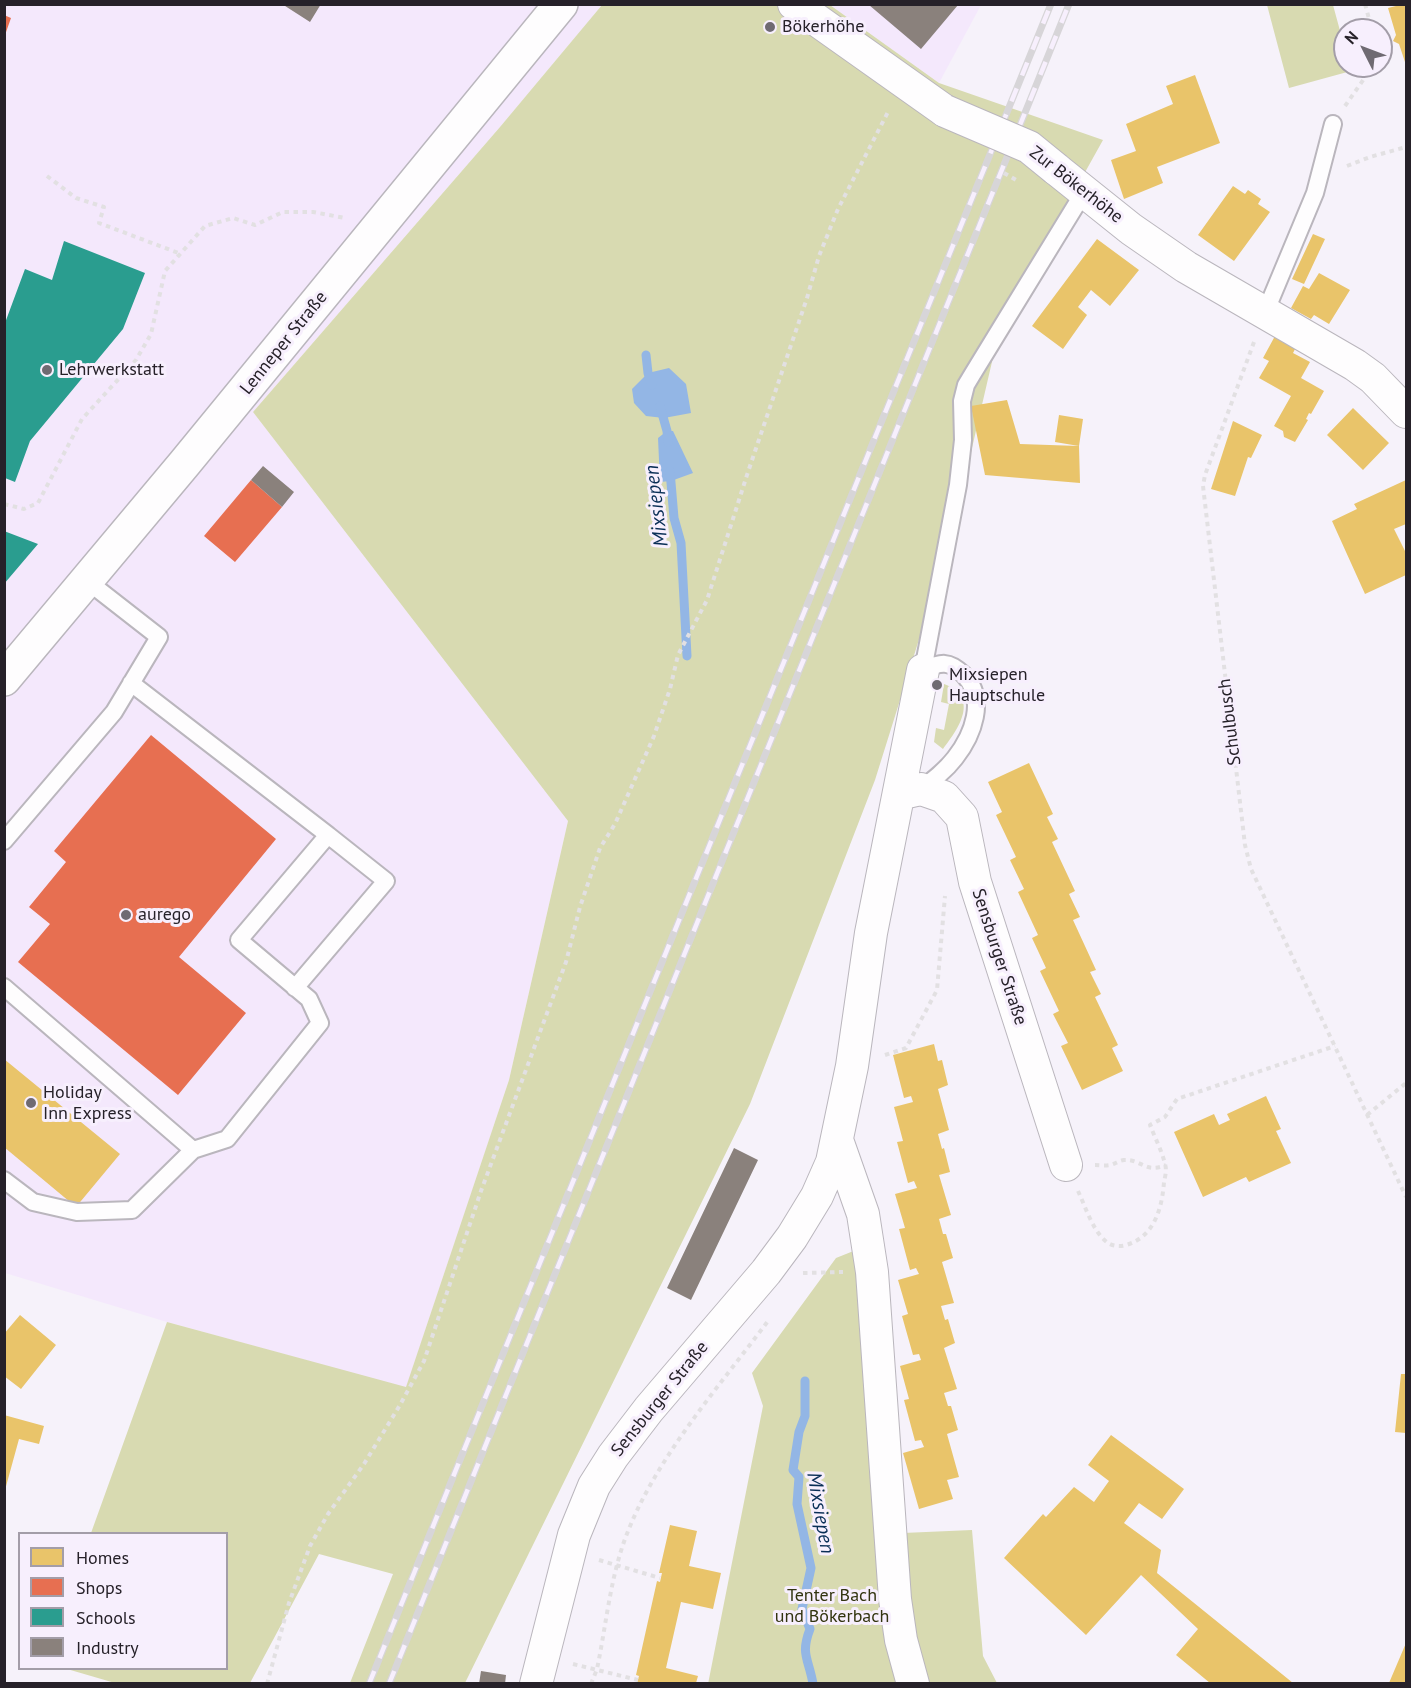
<!DOCTYPE html>
<html>
<head>
<meta charset="utf-8">
<style>
	body { margin:0 }
	#map { position:relative; width:1411px; height:1688px; overflow:hidden; background:#f6f2fa; font-family:"PT Sans",sans-serif }
	canvas { display:block }
	.frame { position:absolute; inset:0; border:6px solid #262129; pointer-events:none }
	.legend { position:absolute; left:18px; top:1532px; width:210px; height:138px; box-sizing:border-box; background:#f7effd; border:2px solid #a39da8; margin:0; padding:8px 10px; list-style:none; font-size:18px; color:#262129 }
	.legend li { display:flex; align-items:center; gap:12px; height:30px }
	.legend b { width:30px; border:2px solid #a39da8 }
	.north { position:absolute; left:1333px; top:18px; width:60px; height:60px; box-sizing:border-box; background:#f7effd; border:2px solid #a39da8; border-radius:50%; rotate:312deg; font-size:16px; font-weight:700; line-height:24px; text-align:center; color:#262129 }
	.north::after { content:''; display:block; margin:auto; width:21px; height:27px; background:#6f6a72; clip-path:polygon(50% 0,100% 100%,50% 72%,0 100%) }
</style>
</head>
<body>
<div id="map">
<canvas width="1411" height="1688"></canvas>
<div class="frame"></div>
<ul class="legend">
<li><b style="height:16px;background:#e9c46a"></b>Homes</li>
<li><b style="height:16px;background:#e76f51"></b>Shops</li>
<li><b style="height:16px;background:#2a9d8f"></b>Schools</li>
<li><b style="height:16px;background:#8a817c"></b>Industry</li>
</ul>
<div class="north">N</div>
</div>
<script>
const c = document.querySelector('canvas').getContext('2d');
c.lineJoin = 'round';
function fillPath(path, color) { c.fillStyle = color; c.fill(path, 'evenodd'); }
function trace(path, color, width, dash) { c.strokeStyle = color; c.lineWidth = width; c.lineCap = dash ? 'butt' : 'round'; c.setLineDash(dash || []); c.stroke(path); }
function write(font, color, halo, rows, align = 'center') {
  c.font = font + ' "PT Sans",sans-serif'; c.lineWidth = 6; c.setLineDash([]); c.textBaseline = 'middle'; c.strokeStyle = halo; c.fillStyle = color; for (const [text, x, y, turn = 0] of rows) {
    c.save(); c.translate(x, y); c.rotate((+turn || 0) * Math.PI / 180); c.textAlign = isNaN(turn) ? turn : align; if (halo) c.strokeText(text, 0, 0); c.fillText(text, 0, 0); c.restore();
  }
}
const built = new Path2D(`
	M4,5H602L500,127L253,412L568,821L509,1080L406,1388L167,1322L5,1273Z
	M830,5H981L939,83Z`);
const green = new Path2D(`
	M602,5H830L939,83L1103,140L1001,323L952,534L875,780L750,1104L465,1683H350L393,1574L319,1554L250,1683H115L67,1669L226,1668V1534L91,1533L167,1322L406,1387L509,1080L568,821L253,412L500,127Z
	M1267,5H1333L1345,49V66H1350L1351,71L1289,88Z
	M944,684C980,698 959,728 943,749L934,742L936,728L944,730L949,704L941,702Z
	M871,1244L903,1533L972,1530L983,1656L997,1683L708,1684L763,1406L752,1373L836,1258Z`);
const water = new Path2D(`
	M669,368L686,384L691,413L664,418L646,416L634,403L632,389L648,373Z
	M667,431H673L693,473L671,481L660,482L658,438Z`);
const homes = new Path2D(`
	M1400,5H1406V61L1405,62L1399,44L1393,41L1396,35L1388,8Z
	M1195,75L1220,143L1157,167L1163,183L1124,199L1111,160L1136,151L1126,124L1173,104L1166,86Z
	M1233,186L1245,194L1248,190L1261,199L1258,204L1270,212L1234,261L1198,235Z
	M1313,234L1325,239L1304,284L1292,279Z
	M1097,239L1139,270L1110,306L1091,290L1078,307L1087,315L1063,349L1032,326Z
	M1319,273L1350,290L1329,324L1314,315L1311,319L1291,308L1303,286L1309,289Z
	M1275,336L1296,347L1293,353L1310,362L1301,378L1324,391L1311,414L1309,413L1306,419L1308,420L1295,442L1284,437L1283,431L1274,426L1291,396L1259,378L1269,361L1263,358Z
	M1007,400L1020,444L1079,446L1080,483L985,475L971,406Z
	M1353,408L1389,443L1363,470L1327,435Z
	M1059,415L1083,419L1079,446L1055,442Z
	M1233,421L1262,435L1251,458L1248,457L1235,496L1211,489Z
	M1406,480V524L1394,529L1406,553V575L1365,594L1332,521L1357,509L1354,504Z
	M1029,763L1053,814L1047,817L1058,839L1052,842L1075,891L1069,894L1080,917L1073,920L1096,970L1090,972L1101,994L1095,997L1118,1045L1112,1048L1123,1071L1082,1090L1061,1046L1068,1043L1053,1014L1059,1011L1040,971L1046,968L1032,938L1038,935L1018,892L1024,889L1010,860L1016,857L996,815L1002,812L988,782Z
	M934,1044L938,1061L942,1060L948,1085L938,1089L949,1130L938,1134L942,1149L944,1148L950,1172L939,1175L951,1215L939,1219L943,1234H946L953,1258L942,1262L954,1303L941,1306L945,1320L948,1319L955,1343L944,1348L957,1389L944,1393L948,1406H951L958,1430L947,1434L959,1477L947,1480L953,1499L919,1509L903,1453L924,1447L921,1440L915,1441L904,1400L909,1399L900,1366L921,1360L919,1354L913,1355L902,1316L908,1314L898,1280L919,1274L916,1268L910,1270L899,1229L905,1228L895,1194L917,1188L914,1181L908,1183L897,1142L903,1141L894,1107L913,1102L911,1096L904,1098L893,1055Z
	M4,1059L120,1154L76,1207L4,1147Z
	M1266,1096L1281,1129L1276,1131L1291,1163L1249,1182L1246,1177L1203,1197L1174,1132L1214,1114L1219,1125L1230,1120L1227,1114Z
	M20,1315L56,1345L21,1389L4,1376V1334Z
	M1401,1374H1406V1433L1395,1432Z
	M4,1415L44,1426L39,1444L19,1439L5,1490Z
	M1111,1435L1184,1489L1162,1519L1139,1503L1124,1523L1161,1550L1157,1573L1293,1683H1210L1176,1655L1198,1629L1141,1575L1086,1635L1004,1558L1043,1514L1046,1517L1074,1487L1094,1502L1109,1481L1088,1465Z
	M670,1525L697,1531L689,1566L721,1573L713,1609L681,1602L666,1668L698,1676L696,1683H637L639,1676L636,1675L657,1581L660,1582L662,1573H659Z
	M1406,1643V1683H1389Z`);
const shops = new Path2D(`
	M4,15L11,18L5,35H4Z
	M251,480L282,507L235,562L204,536Z
	M151,735L276,839L179,957L246,1013L178,1095L18,962L50,924L29,907L66,862L54,851Z`);
const schools = new Path2D(`
	M64,241L145,273L123,329L30,441L15,482L5,478V323L25,269L52,280Z
	M4,531L38,544L4,584Z`);
const industry = new Path2D(`
	M282,4H321L310,22Z
	M869,5H958L921,49Z
	M263,466L294,492L282,507L251,480Z
	M734,1148L758,1160L691,1300L667,1288Z
	M481,1671L506,1675L505,1684H479Z`);
const stream = new Path2D(`
	M646,355L648,373L652,385
	M660,406L667,431L668,442
	M670,471L674,518L681,543L687,656
	M805,1381V1416L799,1432L793,1470L799,1477L797,1504L811,1568L802,1609L810,1629C800,1655 809,1659 813,1684`);
const path = new Path2D(`
	M1365,4L1372,30
	M1345,106L1373,66
	M1347,166L1370,157L1406,147
	M47,176L76,198L104,207L99,223L181,254
	M1254,342L1205,475L1203,486L1245,845L1251,869L1406,1197
	M4,504L24,509L38,503L82,419L136,360L151,334L165,271L205,226L233,218L255,225L283,212H313L345,218
	M885,1055L906,1048L937,990L945,896
	M1367,1115L1406,1083
	M1095,1165C1099,1165 1105,1166 1110,1165C1115,1164 1118,1161 1124,1160C1142,1159 1145,1174 1166,1165
	M1078,1191C1086,1208 1093,1232 1108,1243C1113,1246 1120,1247 1126,1245C1154,1237 1162,1209 1164,1182C1165,1177 1167,1170 1165,1164C1162,1151 1155,1138 1150,1125L1165,1117L1177,1099L1335,1046
	M803,1273L843,1272
	M599,1560L660,1578
	M573,1664L638,1680
	M267,1684L289,1603L310,1546L328,1514L364,1464L400,1405L424,1361L481,1191L566,962L580,907L600,848L615,824L654,736L670,689L678,655L707,600L747,475L807,298L819,256L838,209L889,110
	M591,1684L597,1669C606,1626 610,1580 625,1539C654,1460 718,1388 768,1321`);
const lane = new Path2D(`
	M1265,313L1315,193L1333,124
	M923,670L958,485L963,440L962,401L966,385L972,375L1084,192
	M921,789C933,780 945,771 955,758C973,735 987,699 964,675C949,660 941,662 923,670
	M4,841L114,712L159,637L86,580
	M4,987L193,1150L227,1139L320,1023L309,999L239,940L328,835L131,683
	M295,988L386,881L328,835
	M4,1180L33,1202L77,1212L132,1210L193,1150`);
const street = new Path2D(`
	M794,4L945,111
	M1056,169L1131,229L1186,267L1355,365L1373,378L1406,412
	M899,794L921,789L944,797L962,817L975,882L1066,1165
	M837,1140L863,1214L872,1272L895,1599L901,1640L913,1684
	M536,1684L574,1535L594,1486L613,1456L649,1409L766,1272L792,1237L817,1196L832,1162L852,1066L871,933L923,670`);
const primary = new Path2D(`
	M4,679L184,464L561,4`);
const rail = new Path2D(`
	M369,1684L1051,4
	M389,1684L1069,4`);
const pathBridge = new Path2D(`
	M1004,173L1018,181`);
const streetBridge = new Path2D(`
	M945,111L1029,147L1056,169`);
const markers = [
	[770,27,6,"#6f6a72"],
	[47,370,6,"#6f6a72"],
	[937,685,6,"#6f6a72"],
	[126,915,6,"#6f6a72"],
	[31,1103,6,"#6f6a72"]
];
const poiNames = [
	["Bökerhöhe",782,27],
	["Lehrwerkstatt",59,370],
	["Mixsiepen",949,675],
	["Hauptschule",949,696],
	["aurego",138,915],
	["Holiday",43,1093],
	["Inn Express",43,1114]
];
const streetNames = [
	["Zur Bökerhöhe",1076,185,38],
	["Lenneper Straße",284,343,-51],
	["Schulbusch",1230,722,-97],
	["Sensburger Straße",999,957,72],
	["Sensburger Straße",660,1399,-51]
];
const parkNames = [
	["Tenter Bach",832,1596],
	["und Bökerbach",832,1617]
];
const waterNames = [
	["Mixsiepen",657,506,-97],
	["Mixsiepen",820,1513,80]
];
fillPath(built, '#f4e8fc');
fillPath(green, '#d8dab1');
fillPath(water, '#93b6e5');
fillPath(homes, '#e9c46a');
fillPath(shops, '#e76f51');
fillPath(schools, '#2a9d8f');
fillPath(industry, '#8a817c');
trace(stream, '#93b6e5', 9);
trace(lane, '#bab6bd', 20);
trace(street, '#bab6bd', 34);
trace(primary, '#bab6bd', 36);
trace(path, '#e2e0e2', 4, [4.5, 4.5]);
trace(lane, '#fefdfe', 16);
trace(street, '#fefdfe', 32);
trace(primary, '#fefdfe', 33);
trace(rail, '#d7d5d8', 7);
trace(rail, '#f7effd', 4.5, [14]);
trace(streetBridge, '#bab6bd', 34, []);
trace(pathBridge, '#e2e0e2', 4, [4.5, 4.5]);
trace(streetBridge, '#fefdfe', 32);
for (const [x, y, r, color] of markers) { const dot = new Path2D(); dot.arc(x, y, r, 0, 2 * Math.PI); c.fillStyle = color; c.fill(dot); trace(dot, '#f7effd', 2); }
write('18px', '#262129', '#f7effd', poiNames, 'left');
write('18px', '#262129', '#f7effd', streetNames);
write('18px', '#32340f', '#f7effd', parkNames);
write('italic 20px', '#092e56', '#f7effd', waterNames);
</script>
</body>
</html>
